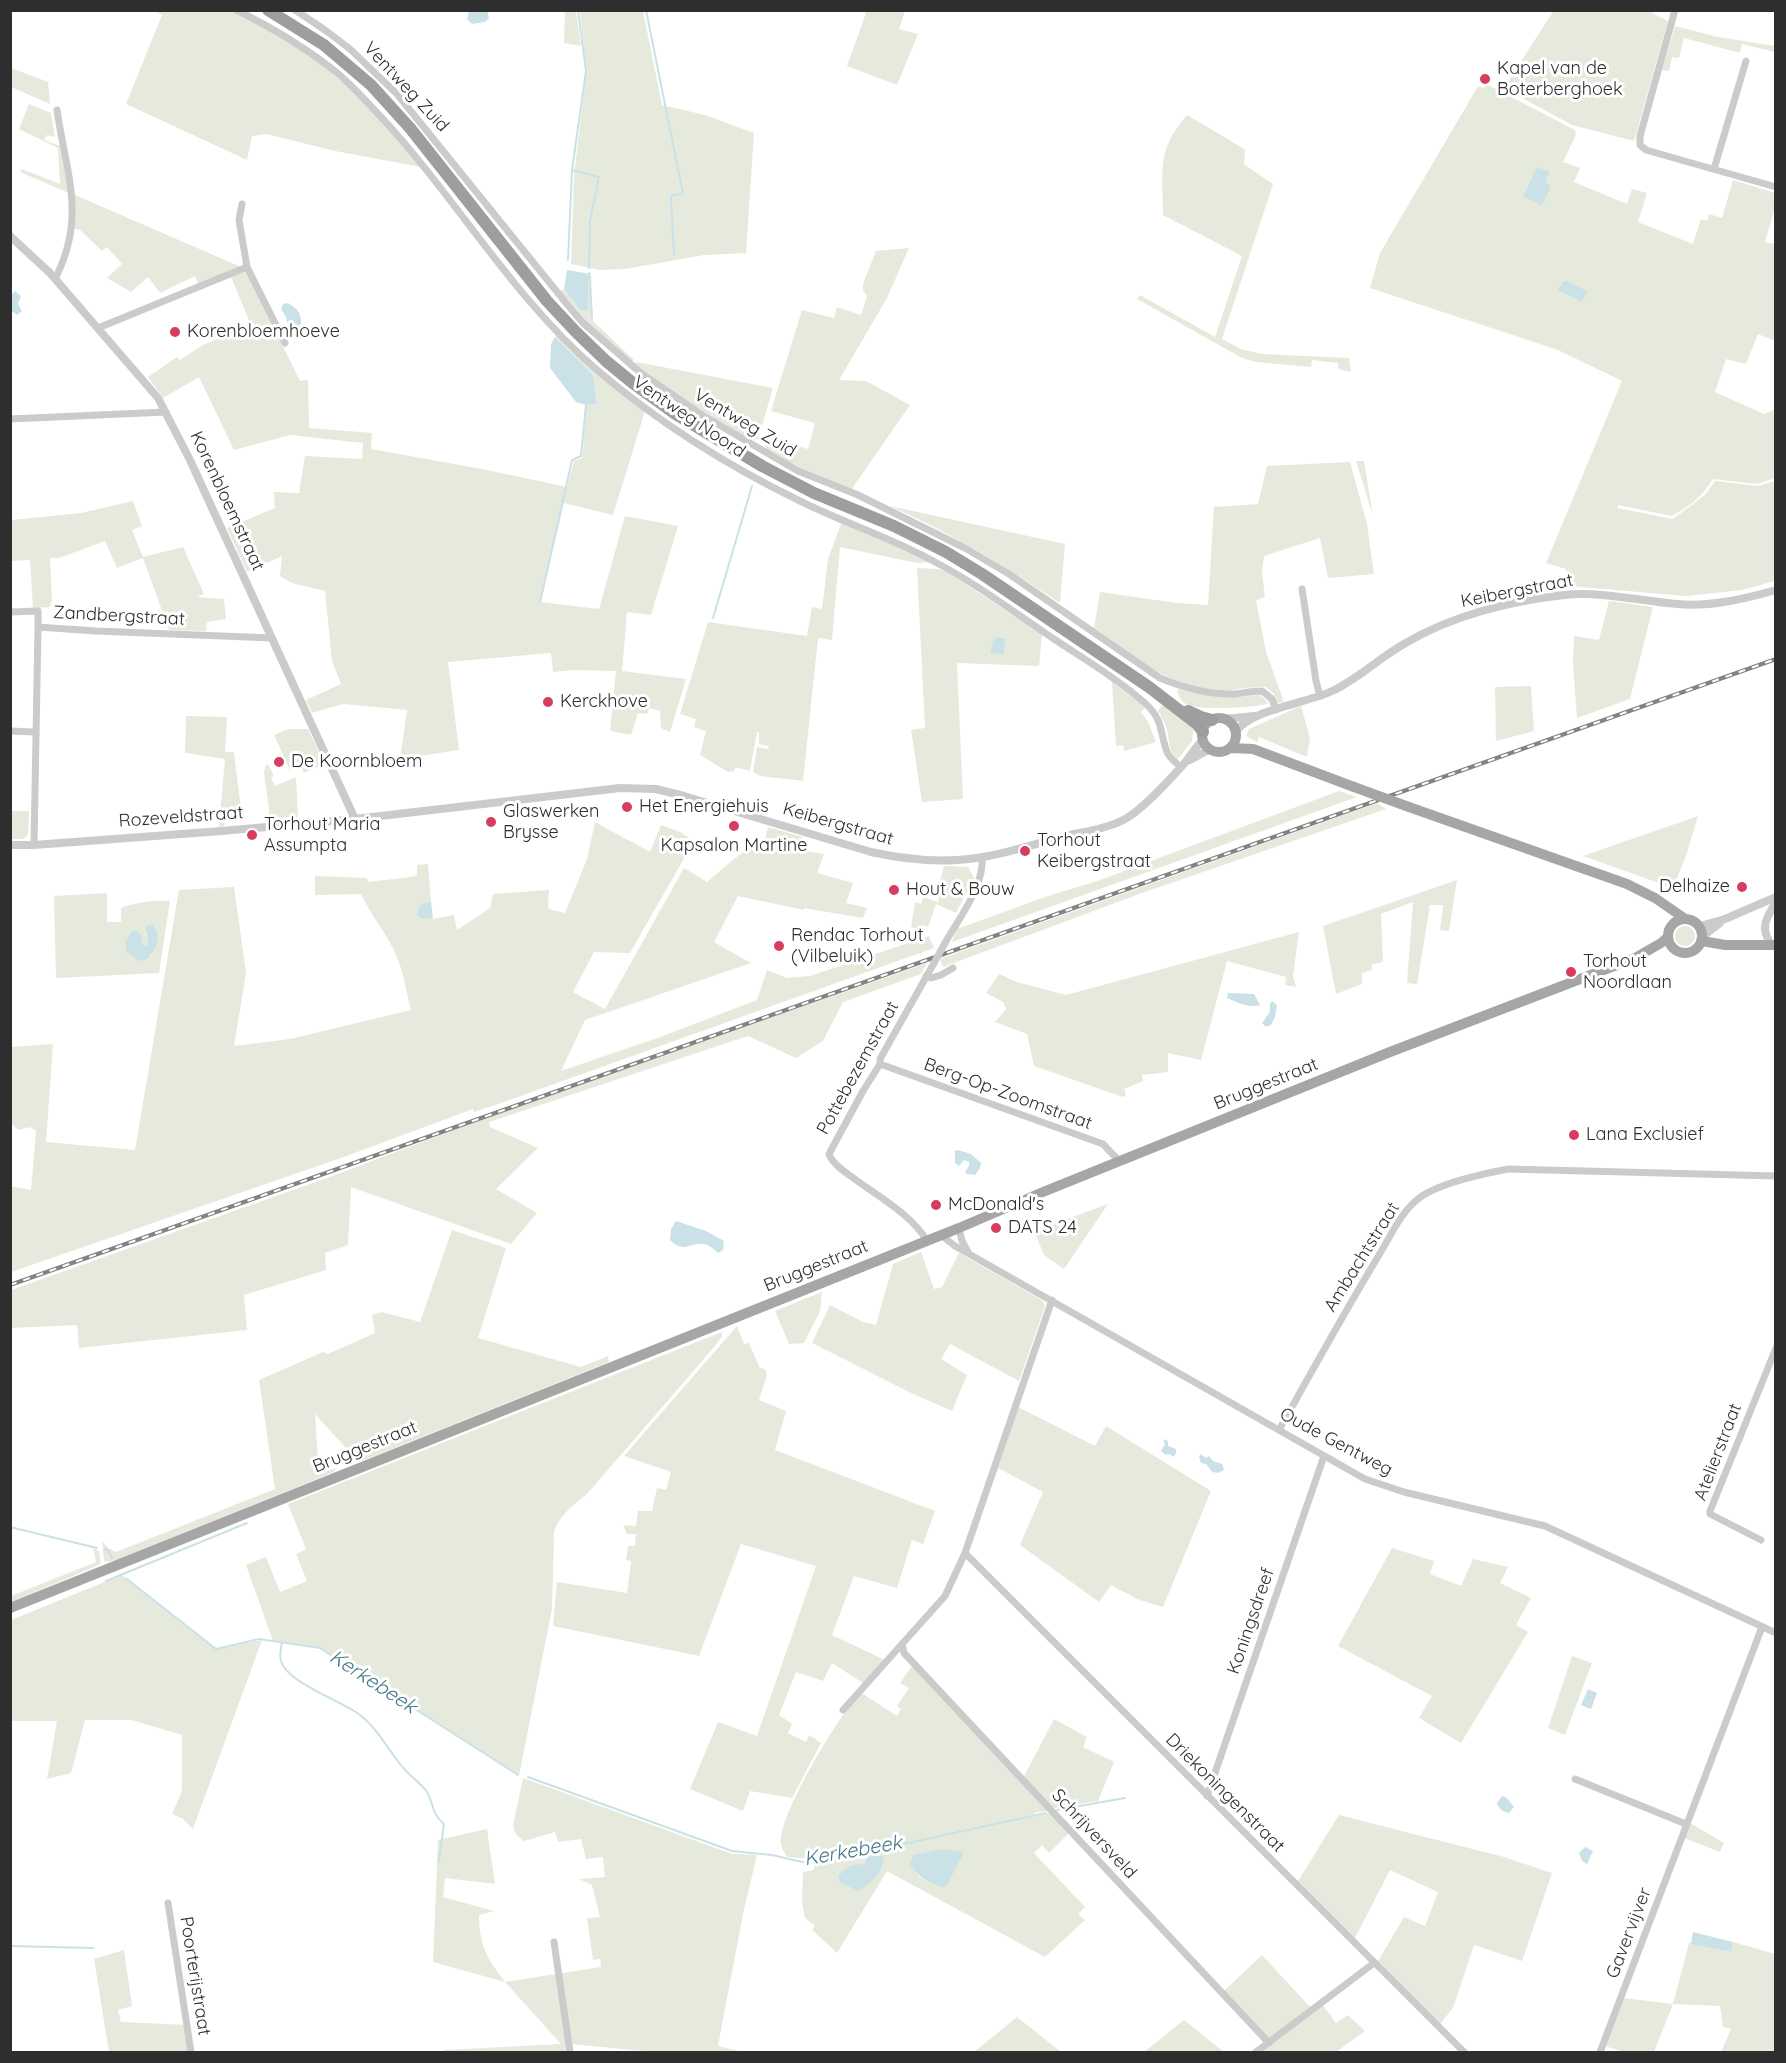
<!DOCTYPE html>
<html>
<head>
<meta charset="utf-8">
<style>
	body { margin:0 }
	#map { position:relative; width:1786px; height:2063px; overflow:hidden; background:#fff; font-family:Quicksand,sans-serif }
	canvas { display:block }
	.frame { position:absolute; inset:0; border:12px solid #2e2e2e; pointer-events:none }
</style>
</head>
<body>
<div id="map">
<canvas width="1786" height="2063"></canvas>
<div class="frame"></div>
</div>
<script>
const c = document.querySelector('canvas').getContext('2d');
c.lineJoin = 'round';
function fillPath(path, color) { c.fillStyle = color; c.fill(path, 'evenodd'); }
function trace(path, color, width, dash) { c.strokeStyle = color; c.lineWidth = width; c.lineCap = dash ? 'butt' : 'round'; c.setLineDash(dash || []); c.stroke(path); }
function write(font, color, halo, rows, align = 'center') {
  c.font = font + ' Quicksand,sans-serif'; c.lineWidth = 6; c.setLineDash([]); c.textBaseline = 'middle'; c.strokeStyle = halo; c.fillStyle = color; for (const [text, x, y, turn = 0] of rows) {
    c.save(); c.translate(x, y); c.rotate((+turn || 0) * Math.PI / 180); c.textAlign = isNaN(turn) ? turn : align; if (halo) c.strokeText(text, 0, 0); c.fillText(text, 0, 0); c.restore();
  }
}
const green = new Path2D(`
	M1554,10L1649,11L1668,21L1634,141L1572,125L1504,88Z
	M154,11H230L279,36L311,56L354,92L421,167L335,151L266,134L252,136L247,160L126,104L162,15Z
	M565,11H576L581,46L564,43Z
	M580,11H643L662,105L705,115L754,133L746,253L704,255L625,269L600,270L571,264L574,175L585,83V59Z
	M858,11H905L899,29L918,34L897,85L847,66L866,13Z
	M1675,26L1718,37L1775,46V52L1742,44L1740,53L1684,38L1679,58L1672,57L1669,71L1662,70Z
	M11,68L48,82L50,104L11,87Z
	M1488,85L1575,130L1576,135L1563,162L1580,168L1574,182L1627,204L1632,189L1647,193L1638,222L1693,244L1701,219L1707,221L1709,214L1722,218L1733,180L1775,193V208L1765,242L1775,244V341L1758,334L1746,364L1726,359L1715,392L1764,414L1775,409V478L1757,484L1713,479C1703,495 1689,508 1671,516L1618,505L1617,508L1673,519L1705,495L1715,481L1758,486L1775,481V581L1742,590L1686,596L1568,586L1566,569L1546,563L1622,381L1558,350L1370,288L1380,253L1477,88L1480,86L1483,88Z
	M29,104L51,113L55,137L47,135L44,140L60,146L69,193L20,172L22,169L60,184L58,148L19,129Z
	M1187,115L1241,147L1245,150L1244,162L1245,165L1273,184L1222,339L1241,349L1262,354L1349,358L1351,372L1338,369V363L1312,360L1311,367L1256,362L1242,358L1137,299L1140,295L1215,337L1242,256L1163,215C1163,171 1156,150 1187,115Z
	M75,195L241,267L199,285L195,276L160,293L148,277L131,292L107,278L122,264L107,247L102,251L80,230L73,228Z
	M909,248L887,298L839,380L866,381L910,405L851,490C833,482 774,462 765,446C763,443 764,441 763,437L808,449L815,423L771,411L802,310L834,318L837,307L861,315L867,296L863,290V284L876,251Z
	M246,271L300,381L308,380L309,428L372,433L371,449L482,469L567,487L574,461L582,458L583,450L586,405L597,404L593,375L555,337L556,336L595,373L645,411L613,515L564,503L541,602L599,609L625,516L678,526L651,615L627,612L622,671L686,679L670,732L661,728L660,711L649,708L647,714L638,713L631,735L610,731L616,671L573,670L553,672L551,653L448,662L459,750L400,759L407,710L343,704L312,713L306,700L341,684L332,661L325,591L292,583L280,576L282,556L247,572L227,528L275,508L274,492L299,493L305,456L362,459L363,443L290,435L234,450L199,377L163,398L148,377L177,357L180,360L203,345L251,325L231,277Z
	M585,273H591L593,321L634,360L631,362L592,328L560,291L564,289L580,310L588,277Z
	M636,362L773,388L758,439L753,440L747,438L674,394L634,364Z
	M1356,461H1364L1373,516Z
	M1350,462L1367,524L1374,574L1328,578L1320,538L1264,556L1262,572L1265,597L1256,600L1266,652L1284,702L1277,703L1274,694L1266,687C1251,686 1235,691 1220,691C1170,688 1133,656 1094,628L1100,592L1177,603L1208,605L1214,507L1258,504L1267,466Z
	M133,501L142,526L132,530L143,557L183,547L204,594L197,597L224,599L226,619L207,622L206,631L169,630L143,558L117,568L105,541L59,558H50L52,600L50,607L33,608L30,560L11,561V520L81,513Z
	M890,506L1065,544L1060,603C1006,567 950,532 890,506Z
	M842,521L929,562L917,563L840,547L832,640L818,638L803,781L760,776L753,772L757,747L768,749L769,746L759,744V732H757L750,771L735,767L734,771L728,772L700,755L706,731L694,727L696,719L680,714L708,622L807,636L812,607L822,609L828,559Z
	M917,568L938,569L947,572L1042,634L1039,666L957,663L963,799L922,802L911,730L925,728Z
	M1609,601L1653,607L1630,699L1577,718L1573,663L1574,636L1599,640Z
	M1112,682L1145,707L1141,712L1148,722L1156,742L1124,751L1123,745L1116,746Z
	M1531,686L1534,731L1496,741L1495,687Z
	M1177,689C1211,697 1224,699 1259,695L1269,703C1256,708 1197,711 1186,704C1180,700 1178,695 1177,689Z
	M1164,702L1194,725L1192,741L1178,759C1168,752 1170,741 1167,730C1165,723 1161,717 1158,711Z
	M1301,706L1310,738L1307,757L1259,737L1257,742L1246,736L1249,729Z
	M186,716L227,717L225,752H234L241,809L225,822L224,826L219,827L225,759L185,753Z
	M288,729H308L325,764L304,773L301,766L290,770L274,735Z
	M268,764L274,776L271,778L275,786L296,777L298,819L269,822V808L264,773L265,767Z
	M1339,791L1357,797L952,942L957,929L1045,897L1100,880Z
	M1377,803L1386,809L1142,893L943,967L940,959Z
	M11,811H29L28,835L23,839H11Z
	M1698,816L1686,856L1673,888L1583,856Z
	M595,822L650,852L661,825L680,832L694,841L630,953L594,952L573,992L605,1009L684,868L707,882C720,872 748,843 764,844L768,827L803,837L799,850L824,854L817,873L853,883L846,903L867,908L863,918L804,908V910L738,896L714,942L751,963L585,1020L561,1071L660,1037L757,1000L767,970L787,978L810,976L929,936L934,948L501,1103L474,1112L473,1109L341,1158L11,1272L10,1186L31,1190L36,1131L30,1127L19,1130L11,1124V1047L53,1044L46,1142L135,1150L179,890L234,887L246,973L234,1046L290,1039L411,1010C406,992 404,972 396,955C387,933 371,916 361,894L315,895V876L367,878L368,882L411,877L417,875V865L428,864L431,902L424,903L419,907L433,919L454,915L457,930L490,908L493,894L549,890L548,909L565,913L587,859Z
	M944,866L968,867L974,878L956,913L936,904L928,927L924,925L918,929L911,927L915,902L921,904L923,897L938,902L940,893L937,892Z
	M1457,880L1449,931L1440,930L1443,905H1430L1417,984L1407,983L1413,902L1381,914L1383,962L1372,964V970L1362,973V984L1336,994L1323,926Z
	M107,893V922H121V908C138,902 152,900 170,901L159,973L56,978L54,896ZM145,933L157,939L152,956L127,936L142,939L143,945L145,947L148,939Z
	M1675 936a10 10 0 1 1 20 0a10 10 0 1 1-20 0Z
	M1299,932L1293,976L1296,987L1285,985L1286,977L1227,961L1201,1060L1168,1053V1072L1142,1075L1143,1081L1124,1089L1126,1095L1123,1097L1034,1066L1027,1034L995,1022L1006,1009L1003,1002L986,993L999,974L1017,982L1066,995Z
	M927,963L921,974L843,1002L823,1041L796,1058L748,1036L489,1122L490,1127L538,1148L496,1189L537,1213L511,1244L351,1187L348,1245L325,1253L326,1270L244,1295L247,1330L79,1348L77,1325L11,1328V1290L327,1178L491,1116Z
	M1108,1204L1064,1269L1044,1255L1034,1231Z
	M452,1230L506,1248L478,1338L581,1367L608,1356L609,1362L362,1461L355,1458L315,1414L319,1474L336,1468L334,1472L119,1559L108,1562L104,1561L102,1541L108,1548L116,1552L275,1489L259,1380L323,1352L328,1354L375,1333L372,1315L382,1312L420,1322Z
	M921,1252L934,1289L942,1287L959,1253L1043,1301L1045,1306L1019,1381L950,1344L941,1359L967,1375L952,1411L909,1392L812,1343L830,1305L863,1322L876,1325L893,1264Z
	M822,1292L820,1311L804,1343L789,1344L775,1311Z
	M737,1326L744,1344L749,1343L760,1368L765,1369L767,1375L759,1400L786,1411L775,1450L935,1511L923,1544L912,1540L897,1588L854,1576L832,1635L885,1660L863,1683L832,1663L823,1681L796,1672L779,1715L792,1724L788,1733L806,1742L809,1735L821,1743L792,1798L750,1791L743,1811L690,1789L718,1722L757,1736L816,1566L741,1544L699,1656L553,1626L557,1582L627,1593L631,1561L626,1560L628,1546H635L636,1534H627L623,1525L636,1526L638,1511H652L657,1488L666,1490L671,1472L624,1456Z
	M722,1332V1336L715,1346L587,1494C574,1504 558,1517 554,1533L552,1609L519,1776L320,1648L273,1641L246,1565L266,1557L280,1592L307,1581L296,1554L306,1549L288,1504Z
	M1018,1407L1095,1446L1106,1426L1211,1491L1163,1607L1137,1599L1111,1585L1099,1602L1020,1545L1043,1492L998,1468Z
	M93,1548L99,1551L101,1562L99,1565L11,1602V1596L96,1562Z
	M1392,1548L1434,1561L1430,1574L1461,1586L1473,1559L1508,1567L1500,1583L1531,1598L1516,1625L1528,1632L1461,1743L1419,1718L1432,1696L1338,1646Z
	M122,1575L216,1649L262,1640L193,1829L183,1819L172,1814L182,1791V1735L132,1720H85L71,1773L47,1779L57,1721H11V1620Z
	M1572,1656L1592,1663L1565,1735L1548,1728Z
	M912,1666L1048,1811L1034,1813L1035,1816L1051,1813L1069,1833L1049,1853L1042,1845L1034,1853L1085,1907L1078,1914L1085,1920L1045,1957L887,1871L837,1953L812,1930L815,1926L805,1918L802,1903L803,1872L814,1870V1863L828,1862L902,1845L903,1842L824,1860L787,1857C785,1853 782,1849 781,1844C777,1816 840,1715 860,1692L897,1716L901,1709L897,1706L909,1688L900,1683ZM943,1849L964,1853L928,1882L919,1876L910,1865Z
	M1054,1719L1087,1737L1083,1747L1114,1762L1098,1801L1054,1808L1023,1778Z
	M523,1778L732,1854L757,1855L743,1914L718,2046L744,2052H655L570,2044V2052H444V2050L561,2044L505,1982L433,1962L438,1840L487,1829L495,1884L445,1878L443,1897L494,1911L479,1915C479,1945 487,1958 505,1982L601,1967L600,1959L593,1960L587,1918L600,1917L592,1885L579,1879L605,1877L603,1857L586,1859L581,1839L558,1842L555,1832L524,1841C517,1836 514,1833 513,1825Z
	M1339,1815L1504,1857L1552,1873L1522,1961L1474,1945L1453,2008L1440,2024L1378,1961L1404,1917L1425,1926L1438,1892L1390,1870L1355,1938L1298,1881Z
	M1690,1823L1724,1843L1720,1852L1684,1838Z
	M1733,1942L1775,1954V2052H1721L1731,2029L1723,2027L1720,2006L1673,2004L1654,2052H1624L1605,2046L1624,1998L1673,2004L1689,1943L1730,1952Z
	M124,1950L132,2006L118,2010L121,2022L187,2025L191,2052H109L94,1959Z
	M1262,1955L1310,2007L1268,2040L1224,1991Z
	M1322,2004L1336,2023L1348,2015L1365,2031L1336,2052H1261Z
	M1017,2017L1061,2052H974Z
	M1184,2020L1224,2052H1144Z`);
const water = new Path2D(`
	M469,11H487L489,18L485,22L472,24L467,19Z
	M1537,167L1550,172L1545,182L1551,186L1542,205L1523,197Z
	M567,270L585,273L588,277V310H580L564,289Z
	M1567,281L1587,291L1582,302L1558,290L1563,282Z
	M15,291L21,296L18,304L22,311L17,315L11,310V296Z
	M288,303C297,308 302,314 301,324L293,330L288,326L286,317L281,309L283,304Z
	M555,337L593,375L597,404L586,405L576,402L550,368L551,344Z
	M997,637L1006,639L1003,654L990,653L993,641Z
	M431,902L433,919L420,918L417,915L419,907L424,903Z
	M152,924C164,935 155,960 139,961L127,952L125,942L132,931H138L141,935L143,945L146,946C150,941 145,933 146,926Z
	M1228,993L1254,994L1260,1005C1251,1009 1236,1002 1227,998Z
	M1272,1001L1277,1005L1275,1017L1271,1025L1266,1027L1262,1023L1270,1012V1004Z
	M958,1150L971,1154L981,1163L980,1168L975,1175L967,1174L965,1172L969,1166V1162L964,1160L959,1166L955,1163V1151Z
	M676,1221L706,1231L724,1241L723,1250L718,1253C713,1249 710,1245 704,1244C690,1242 684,1254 670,1240L671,1229Z
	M1166,1439L1168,1442V1446L1176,1449V1453L1174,1457L1169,1454L1166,1455L1161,1451L1165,1444L1163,1441Z
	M1200,1454L1206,1458L1209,1456L1213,1461L1222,1464L1224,1470L1218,1473L1212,1472L1206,1464L1201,1463L1199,1457Z
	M1588,1689L1597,1693L1591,1709L1581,1705Z
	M1502,1796L1507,1798L1514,1807L1509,1813C1503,1812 1499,1809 1497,1803Z
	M1585,1847L1593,1851L1587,1864L1582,1861L1579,1853Z
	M943,1849L964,1852L947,1885L942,1887C927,1882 919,1877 910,1865L913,1855Z
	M877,1855L884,1857C881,1875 873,1882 858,1891L840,1882L838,1876C846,1868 853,1862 865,1865L867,1856Z
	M1693,1932L1733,1942L1731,1952L1691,1944Z`);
const stream = new Path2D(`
	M646,10L683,194L672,195L671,199L674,255
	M572,170L599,177L590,221L589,268
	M568,260L572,170L586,71L578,10
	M589,273L592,318
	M540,602L572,460L581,456L586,405
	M713,618L752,486
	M10,1527L97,1548
	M105,1549L108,1550L112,1558
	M127,1579L216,1649L259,1639L320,1648L518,1775
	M106,1581L247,1523
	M282,1642C281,1648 279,1655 281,1661C286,1682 342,1701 360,1715C378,1729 387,1748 401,1765C408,1775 420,1782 427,1792C435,1805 430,1812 444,1824L439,1861
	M528,1777L732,1851L772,1855L802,1862L825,1861L1046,1813
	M1057,1810L1125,1798
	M10,1946L93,1948`);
const minor = new Path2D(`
	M236,10C271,27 306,48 336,72C352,85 366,101 380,116C456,197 512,297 597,370C658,422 728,466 800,501C844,523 892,538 935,562C979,585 1019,616 1060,643C1089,662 1120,681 1146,704C1165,722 1159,734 1168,754C1171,759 1176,763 1181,767
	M295,10L325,30L350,49L397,94L566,303L583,323L642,374L702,415L798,471L858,495L965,548L1009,574L1160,678C1184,688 1208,695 1234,694C1243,693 1253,691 1262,691L1272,699L1276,710
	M1675,10L1640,136V145L1646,150L1776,187
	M1714,169L1746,61
	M247,267L285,343
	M55,279C87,217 66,173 57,110
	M98,328L247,267L239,220L242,204
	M10,419L166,412
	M1302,589L1316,681L1320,696
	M10,612L38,611V627
	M10,731L35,732
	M34,845L38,627L96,631L272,638
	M945,943C958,920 985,885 982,857
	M926,976L931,978L941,975L953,968
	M880,1064L1103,1144L1119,1161
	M959,1228L962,1241L968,1252
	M941,1235L955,1246L1365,1479L1404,1492L1545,1526L1776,1633
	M927,1241C913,1216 878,1196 856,1180C847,1173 833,1165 829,1154L863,1091L880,1064V1059L934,963
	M1052,1300L965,1553L1464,2052
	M1279,1430C1312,1371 1344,1313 1379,1255C1390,1237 1401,1212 1418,1199C1436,1184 1485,1173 1508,1169L1776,1176
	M1761,1540L1710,1514V1511L1776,1348
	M902,1644L904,1653L1269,2043
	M843,1710L945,1596L965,1553
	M1575,1779L1686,1824
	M1207,1796L1324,1456
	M168,1903L191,2052
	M554,1942L570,2052
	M1256,2052L1374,1963
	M1600,2052L1762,1627`);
const tertiary = new Path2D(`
	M10,236L50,273L158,398L190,460L355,819
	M1225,719L1254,716
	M1236,731C1255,708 1305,704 1332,691C1358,679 1379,658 1404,644C1450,616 1510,601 1564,595C1602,591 1640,601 1677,604C1711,607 1744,599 1776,590
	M1190,760L1210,749
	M10,845H34L222,831L355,819L620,788L656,789L684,796L871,852C899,858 928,862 957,860C995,858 1033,844 1069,835C1089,831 1114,827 1130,816C1150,802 1167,782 1183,765C1190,757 1195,747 1203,740
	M1700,926L1725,919L1776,897
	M1703,936L1720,923
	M1772,945C1759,929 1766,918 1776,902`);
const primary = new Path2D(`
	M1202 735a17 17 0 1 1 34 0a17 17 0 1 1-34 0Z
	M1231,748L1253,749L1354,787
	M1409,807L1627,884L1655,898L1684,918
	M1668 936a17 17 0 1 1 34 0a17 17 0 1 1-34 0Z
	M1702,941L1725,945H1776
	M10,1608L959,1228L1043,1192L1390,1052L1635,958L1661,943L1668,937`);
const trunk = new Path2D(`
	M268,10L324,45L371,85L410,128L547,301L575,331L606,361L634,384L674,413L762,466L814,493L894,526L946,552L982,574L1149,687L1197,724L1203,732
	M1188,711L1201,717L1212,720`);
const rail = new Path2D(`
	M10,1285L1776,659`);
const minorBridge = new Path2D(`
	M934,963L945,943`);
const primaryBridge = new Path2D(`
	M1354,787L1409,807`);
const markers = [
	[1485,79,6,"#d73d60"],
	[175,332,6,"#d73d60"],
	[548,702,6,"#d73d60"],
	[279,762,6,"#d73d60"],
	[627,807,6,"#d73d60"],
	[491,822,6,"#d73d60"],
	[734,826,6,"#d73d60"],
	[252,835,6,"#d73d60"],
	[1025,851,6,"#d73d60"],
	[1742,887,6,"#d73d60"],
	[894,890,6,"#d73d60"],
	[779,946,6,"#d73d60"],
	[1571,972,6,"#d73d60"],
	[1574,1135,6,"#d73d60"],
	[936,1205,6,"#d73d60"],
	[996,1228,6,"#d73d60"]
];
const poiNames = [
	["Kapel van de",1497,69],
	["Boterberghoek",1497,90],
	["Korenbloemhoeve",187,332],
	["Kerckhove",560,702],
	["De Koornbloem",291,762],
	["Het Energiehuis",639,807],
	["Glaswerken",503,812],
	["Brysse",503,833],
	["Torhout Maria",264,825],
	["Assumpta",264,846],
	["Torhout",1037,841],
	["Keibergstraat",1037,862],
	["Kapsalon Martine",734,846,"center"],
	["Delhaize",1730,887,"right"],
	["Hout & Bouw",906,890],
	["Rendac Torhout",791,936],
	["(Vilbeluik)",791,957],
	["Torhout",1583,962],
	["Noordlaan",1583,983],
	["Lana Exclusief",1586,1135],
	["McDonald's",948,1205],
	["DATS 24",1008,1228]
];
const streetNames = [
	["Ventweg Zuid",406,87,47],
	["Ventweg Noord",689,417,34],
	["Ventweg Zuid",745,423,31],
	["Korenbloemstraat",227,501,65],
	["Keibergstraat",1517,591,-11],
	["Zandbergstraat",119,616,3],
	["Rozeveldstraat",181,817,-4],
	["Keibergstraat",838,824,16],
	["Pottebezemstraat",858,1068,-61],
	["Bruggestraat",1266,1084,-22],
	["Berg-Op-Zoomstraat",1008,1094,20],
	["Ambachtstraat",1362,1257,-58],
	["Bruggestraat",816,1266,-22],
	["Oude Gentweg",1336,1442,28],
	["Bruggestraat",365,1447,-22],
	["Atelierstraat",1718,1452,-69],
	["Koningsdreef",1251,1621,-71],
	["Driekoningenstraat",1225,1793,45],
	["Schrijversveld",1094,1834,47],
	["Gavervijver",1629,1933,-69],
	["Poorterijstraat",195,1976,81]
];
const waterNames = [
	["Kerkebeek",373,1682,33],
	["Kerkebeek",853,1851,-10]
];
fillPath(green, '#e6eadc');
fillPath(water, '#cae1e8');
trace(stream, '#cae1e8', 2);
trace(minor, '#cbcbcb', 7);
trace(tertiary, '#cbcbcb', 8);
trace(primary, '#a6a6a6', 10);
trace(trunk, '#9e9e9e', 12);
trace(rail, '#838383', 4.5);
trace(rail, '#fff', 2, [7]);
trace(minorBridge, '#cbcbcb', 7);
trace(primaryBridge, '#a6a6a6', 10);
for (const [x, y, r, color] of markers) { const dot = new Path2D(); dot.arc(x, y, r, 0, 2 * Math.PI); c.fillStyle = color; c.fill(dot); trace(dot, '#fff', 2); }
write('18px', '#2e2e2e', '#fff', poiNames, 'left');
write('18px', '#2e2e2e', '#fff', streetNames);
write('italic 20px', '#427889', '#fff', waterNames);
</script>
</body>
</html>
